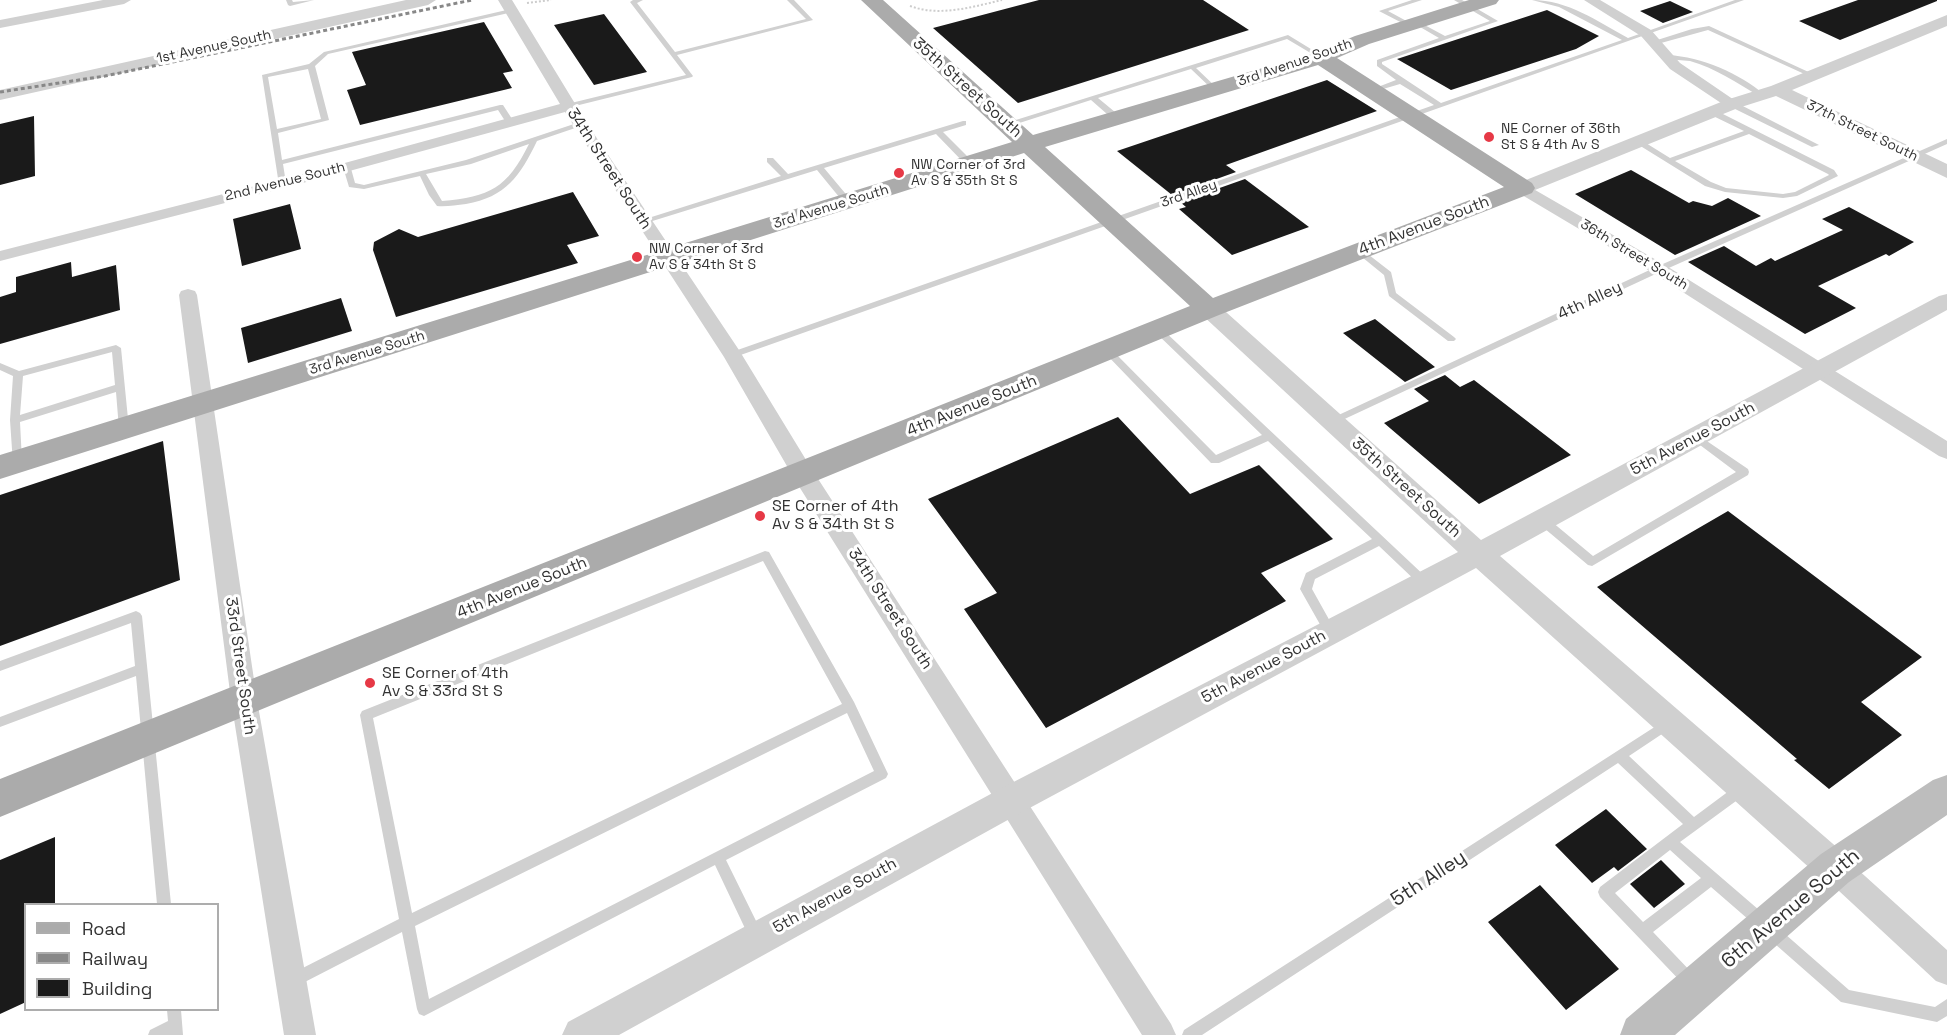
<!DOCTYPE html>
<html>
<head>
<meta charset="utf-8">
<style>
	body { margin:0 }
	#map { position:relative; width:1947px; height:1035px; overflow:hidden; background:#fff; font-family:"Space Grotesk",sans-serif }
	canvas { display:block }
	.legend { position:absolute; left:24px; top:903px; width:195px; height:108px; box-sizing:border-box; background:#fff; border:2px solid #adadad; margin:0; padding:8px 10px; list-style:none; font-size:18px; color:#333 }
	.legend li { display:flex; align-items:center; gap:12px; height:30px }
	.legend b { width:30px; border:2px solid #adadad }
</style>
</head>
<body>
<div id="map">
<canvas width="1947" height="1035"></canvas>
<ul class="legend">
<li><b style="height:8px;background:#ababab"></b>Road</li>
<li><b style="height:8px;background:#888"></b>Railway</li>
<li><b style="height:16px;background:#1a1a1a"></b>Building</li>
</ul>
</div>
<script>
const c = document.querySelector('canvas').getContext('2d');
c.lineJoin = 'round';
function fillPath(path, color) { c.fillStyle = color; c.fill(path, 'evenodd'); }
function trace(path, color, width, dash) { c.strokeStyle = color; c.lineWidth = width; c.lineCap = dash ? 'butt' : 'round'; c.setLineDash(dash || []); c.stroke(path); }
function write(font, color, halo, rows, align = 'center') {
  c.font = font + ' "Space Grotesk",sans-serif'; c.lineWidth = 6; c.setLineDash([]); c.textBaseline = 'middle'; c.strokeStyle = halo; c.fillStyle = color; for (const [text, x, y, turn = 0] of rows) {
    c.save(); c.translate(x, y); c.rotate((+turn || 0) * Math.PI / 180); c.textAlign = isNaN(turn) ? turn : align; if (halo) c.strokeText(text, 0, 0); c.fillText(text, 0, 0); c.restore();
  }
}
const building = new Path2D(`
	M1039,0H1203L1249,30L1018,103L933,28Z
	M1858,0H1937V1L1840,40L1799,21Z
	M1670,1L1693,12L1663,23L1640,11Z
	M1547,10L1599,36L1576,49L1451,90L1397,59Z
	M604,14L647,72L594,85L554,25Z
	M484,22L513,71L503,73L512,88L360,125L347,90L366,85L352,52Z
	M1327,80L1377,111L1226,165L1236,172L1172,195L1117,151Z
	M34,116L35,176L0,185V124Z
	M1631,170L1689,203L1693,201L1712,206L1728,198L1761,216L1675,255L1575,194Z
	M1245,179L1309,227L1232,255L1179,209L1186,207L1180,202Z
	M573,192L599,236L567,245L578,263L396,317L373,250L374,242L399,229L418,237Z
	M290,204L301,249L242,266L233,219Z
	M1849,207L1914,242L1889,256L1886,254L1818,286L1856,308L1805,334L1688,262L1724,246L1756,266L1771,258L1775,261L1843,230L1822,219Z
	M71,262L72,277L116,265L120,310L0,344V297L16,292V277Z
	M341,298L352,331L248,363L241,328Z
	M1375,319L1416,352L1435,367L1405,382L1343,333Z
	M1445,375L1460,387L1474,380L1571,455L1479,504L1384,423L1429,401L1414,389Z
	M1118,417L1190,494L1259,465L1333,539L1261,573L1286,601L1046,728L964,609L997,593L928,499Z
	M163,441L180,580L0,646V495Z
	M1728,511L1922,657L1861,702L1902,735L1829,789L1794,760L1797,759L1597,587Z
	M1606,809L1647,849L1618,871L1614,867L1592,883L1555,845Z
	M55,837V904H26V1002L0,1014V860Z
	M1661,860L1685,884L1654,908L1630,884Z
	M1540,885L1619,969L1566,1010L1488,922Z`);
const path = new Path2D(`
	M527,3L551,0
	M910,6C940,17 972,7 1002,0`);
const service = new Path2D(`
	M286,0H292L293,2L314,0L290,6L288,5Z
	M643,0L637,3L675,52L806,19L787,0H794L813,20L677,55L693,76L692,77L567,108V104L686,75L630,2L633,0Z
	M1412,0H1422L1388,11L1412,24V26H1408L1379,11Z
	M1454,0H1462L1498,21L1382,62V64L1441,103L1622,40L1559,7L1532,0C1568,0 1597,21 1628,38L1735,0H1744L735,357L732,358L727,355L729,353L1434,105L1400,84L1373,92L1370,90L1396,80L1377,66V60L1439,38L1415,24V22H1419L1445,36L1490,21Z
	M511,9L513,10V12L328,54L315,66L329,120L278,133L282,160L500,105H503L514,122L513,124H507L498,110L283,164L286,183L285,185H279L262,75L309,64L324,52ZM308,69L321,119L277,129L268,77Z
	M1709,26L1815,75L1816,76L1811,77L1708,30L1661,43L1654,44L1651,42L1692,29Z
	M1288,35L1324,57L1319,58L1287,39L1196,68L1217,88V90H1213L1191,69L1098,98L1121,117V121H1115L1091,100L1010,126L1003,124Z
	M1668,55C1702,57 1739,73 1765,95L1759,96C1737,83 1715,68 1690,61C1682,60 1674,60 1666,58V56Z
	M1729,102H1735L1819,145L1812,147L1729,106Z
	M1709,110H1715L1834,170L1838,176L1797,196L1783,198L1725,192L1705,186L1634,142L1641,140L1670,158L1744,131L1709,114ZM1749,134L1828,174L1829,175L1795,192L1783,194L1726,188L1711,182L1675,161Z
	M963,121H966V125L943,132L972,161V165H966L936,134L824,168L850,199V203H844L817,170L646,223H640L639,221L781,176L767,162V158H773L788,174Z
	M577,123L584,125L537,141C520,176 506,197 466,204C456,205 446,207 437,206L429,195L420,176L364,189L349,187L343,167L350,165L355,183L364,185L466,160ZM529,144C507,188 490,197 442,201L426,174L471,164Z
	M1947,139V144L1662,271L1336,423L1333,424L1328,421L1330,419L1656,267Z
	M1360,248L1391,272L1396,293L1454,337L1456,339L1454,341H1448L1389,296L1384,275L1357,253L1356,251Z
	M1158,327L1161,328L1428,579L1430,582L1428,585H1420L1379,546L1315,579L1312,589L1336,632L1334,635L1330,637L1326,635L1300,589L1306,573L1372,539L1268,441L1219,463H1211L1103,351L1108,348L1111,349L1216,455L1262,435L1155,332L1154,330Z
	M116,345L121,348L129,429L127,431L124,432L119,429L116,392L20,422L22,461L17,465L13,464L10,420L13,376L0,370V363L19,371ZM112,352L115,385L20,415L23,376Z
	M1695,433L1748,469L1749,472L1748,475L1592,566L1588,565L1538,523L1537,520L1538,517H1546L1593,556L1736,472L1692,439L1690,437L1692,435Z
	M765,551L769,552L854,702L888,774L886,778L726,860L761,931L763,936L761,941L756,943L751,941L715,865L424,1016L419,1014L417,1009L402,932L299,985L294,987L289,985L287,980L289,975L399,919L360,715L362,711ZM763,561L842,704L412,913L373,718ZM847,713L874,771L429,999L415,926Z
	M136,611L140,613L142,616L171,904H157L136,676L0,727V717L135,666L131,623L0,671V661Z
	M1667,719L1671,720L1673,724L1671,728L1629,756L1694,817L1737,785L1742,783L1747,785L1748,789L1747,793L1680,842L1766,916L1768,921L1766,926L1761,928L1756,926L1711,887L1653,932L1695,976L1697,981L1695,986L1690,988L1685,986L1600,897L1598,892L1600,887L1683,824L1618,763L1202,1035H1182L1184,1030ZM1670,850L1701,878L1643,922L1615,893Z
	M1772,925L1777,927L1849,990L1935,1007L1947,999V1016L1937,1022L1841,1002L1767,937L1765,932L1767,927Z
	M167,1010H181L183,1035H148L150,1030L168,1021Z`);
const minor = new Path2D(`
	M103,0H131L124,4L0,28V20Z
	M498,0H512L588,125L739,350L811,468L1171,1024L1176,1035H1142L795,480L724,357L565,112L353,170L0,261V251L341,164L560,104Z
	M1584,0H1600L1651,30L1680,63L1740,104L1737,107H1727L1670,69L1641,36Z
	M1523,183L1665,265L1947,441V459L1939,456L1653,273L1517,192L1515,188Z
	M188,289L195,291L197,295L257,700L316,1035H284L231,700L179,295L181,291Z
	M1835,854L1845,858L1947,950V985L1936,981L1825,878L1821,868L1825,858Z`);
const tertiary = new Path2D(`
	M406,0H436L428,5L0,100V90Z
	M1947,15V26L1792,90L1947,164V178L1776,96L1738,108L1530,192H1516L1513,188L1516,184L1726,100L1771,86Z
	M1947,294V310L1500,556L1847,856L1852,868L1847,880L1835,885L1823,880L1476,568L1024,811L619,1035H562L568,1022L1000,789L1458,552L1201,314L1198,309L1201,304L1209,302L1217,304L1481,540L1939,296Z`);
const secondary = new Path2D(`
	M1947,775V815L1849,882L1675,1035H1620L1626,1019L1821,854L1933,780Z`);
const primary = new Path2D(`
	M861,0H883L1033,135L1314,53L1355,36L1469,0H1499L1496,4L1369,44L1337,58L1532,183L1535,188L1532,193L1219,315L0,817V779L1190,306L1024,153L0,479V455L1012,142ZM1318,65L1504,187L1213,298L1045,147Z`);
const rail = new Path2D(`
	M0,92L105,76L472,0`);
const markers = [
	[1489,137,6,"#e63946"],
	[899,173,6,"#e63946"],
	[637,257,6,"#e63946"],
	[760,516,6,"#e63946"],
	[370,683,6,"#e63946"]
];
const farStreetnames = [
	["1st Avenue South",214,47,-12],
	["3rd Avenue South",1295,63,-19],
	["37th Street South",1862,131,26],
	["2nd Avenue South",285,182,-14],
	["3rd Alley",1189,194,-19],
	["3rd Avenue South",831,207,-17],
	["36th Street South",1634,255,31],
	["3rd Avenue South",367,353,-17]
];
const farPoinames = [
	["NE Corner of 36th",1501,129],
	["St S & 4th Av S",1501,145],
	["NW Corner of 3rd",911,165],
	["Av S & 35th St S",911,181],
	["NW Corner of 3rd",649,249],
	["Av S & 34th St S",649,265]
];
const streetNames = [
	["35th Street South",967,88,42],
	["34th Street South",609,169,57],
	["4th Avenue South",1424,226,-21],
	["4th Alley",1590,301,-25],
	["4th Avenue South",972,406,-22],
	["5th Avenue South",1693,439,-28],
	["35th Street South",1406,488,42],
	["4th Avenue South",522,588,-22],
	["34th Street South",890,609,57],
	["33rd Street South",240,666,82],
	["5th Avenue South",1264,667,-28],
	["5th Avenue South",835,896,-29]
];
const poiNames = [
	["SE Corner of 4th",772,507],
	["Av S & 34th St S",772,525],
	["SE Corner of 4th",382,674],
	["Av S & 33rd St S",382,692]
];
const nearStreetnames = [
	["5th Alley",1429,879,-33],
	["6th Avenue South",1791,909,-40]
];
fillPath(building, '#1a1a1a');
trace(path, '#cdcdcd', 2, [2, 2]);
fillPath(service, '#d0d0d0');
fillPath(minor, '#d0d0d0');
fillPath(tertiary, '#d0d0d0');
fillPath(secondary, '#bdbdbd');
fillPath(primary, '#ababab');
trace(rail, '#888', 3, [4, 3]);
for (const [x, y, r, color] of markers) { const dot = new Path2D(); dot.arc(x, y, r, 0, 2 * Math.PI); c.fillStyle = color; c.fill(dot); trace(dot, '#fff', 2); }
write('14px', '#333', '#fff', farStreetnames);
write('14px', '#333', '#fff', farPoinames, 'left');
write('16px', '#333', '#fff', streetNames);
write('16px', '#333', '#fff', poiNames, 'left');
write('20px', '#333', '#fff', nearStreetnames);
</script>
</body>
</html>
